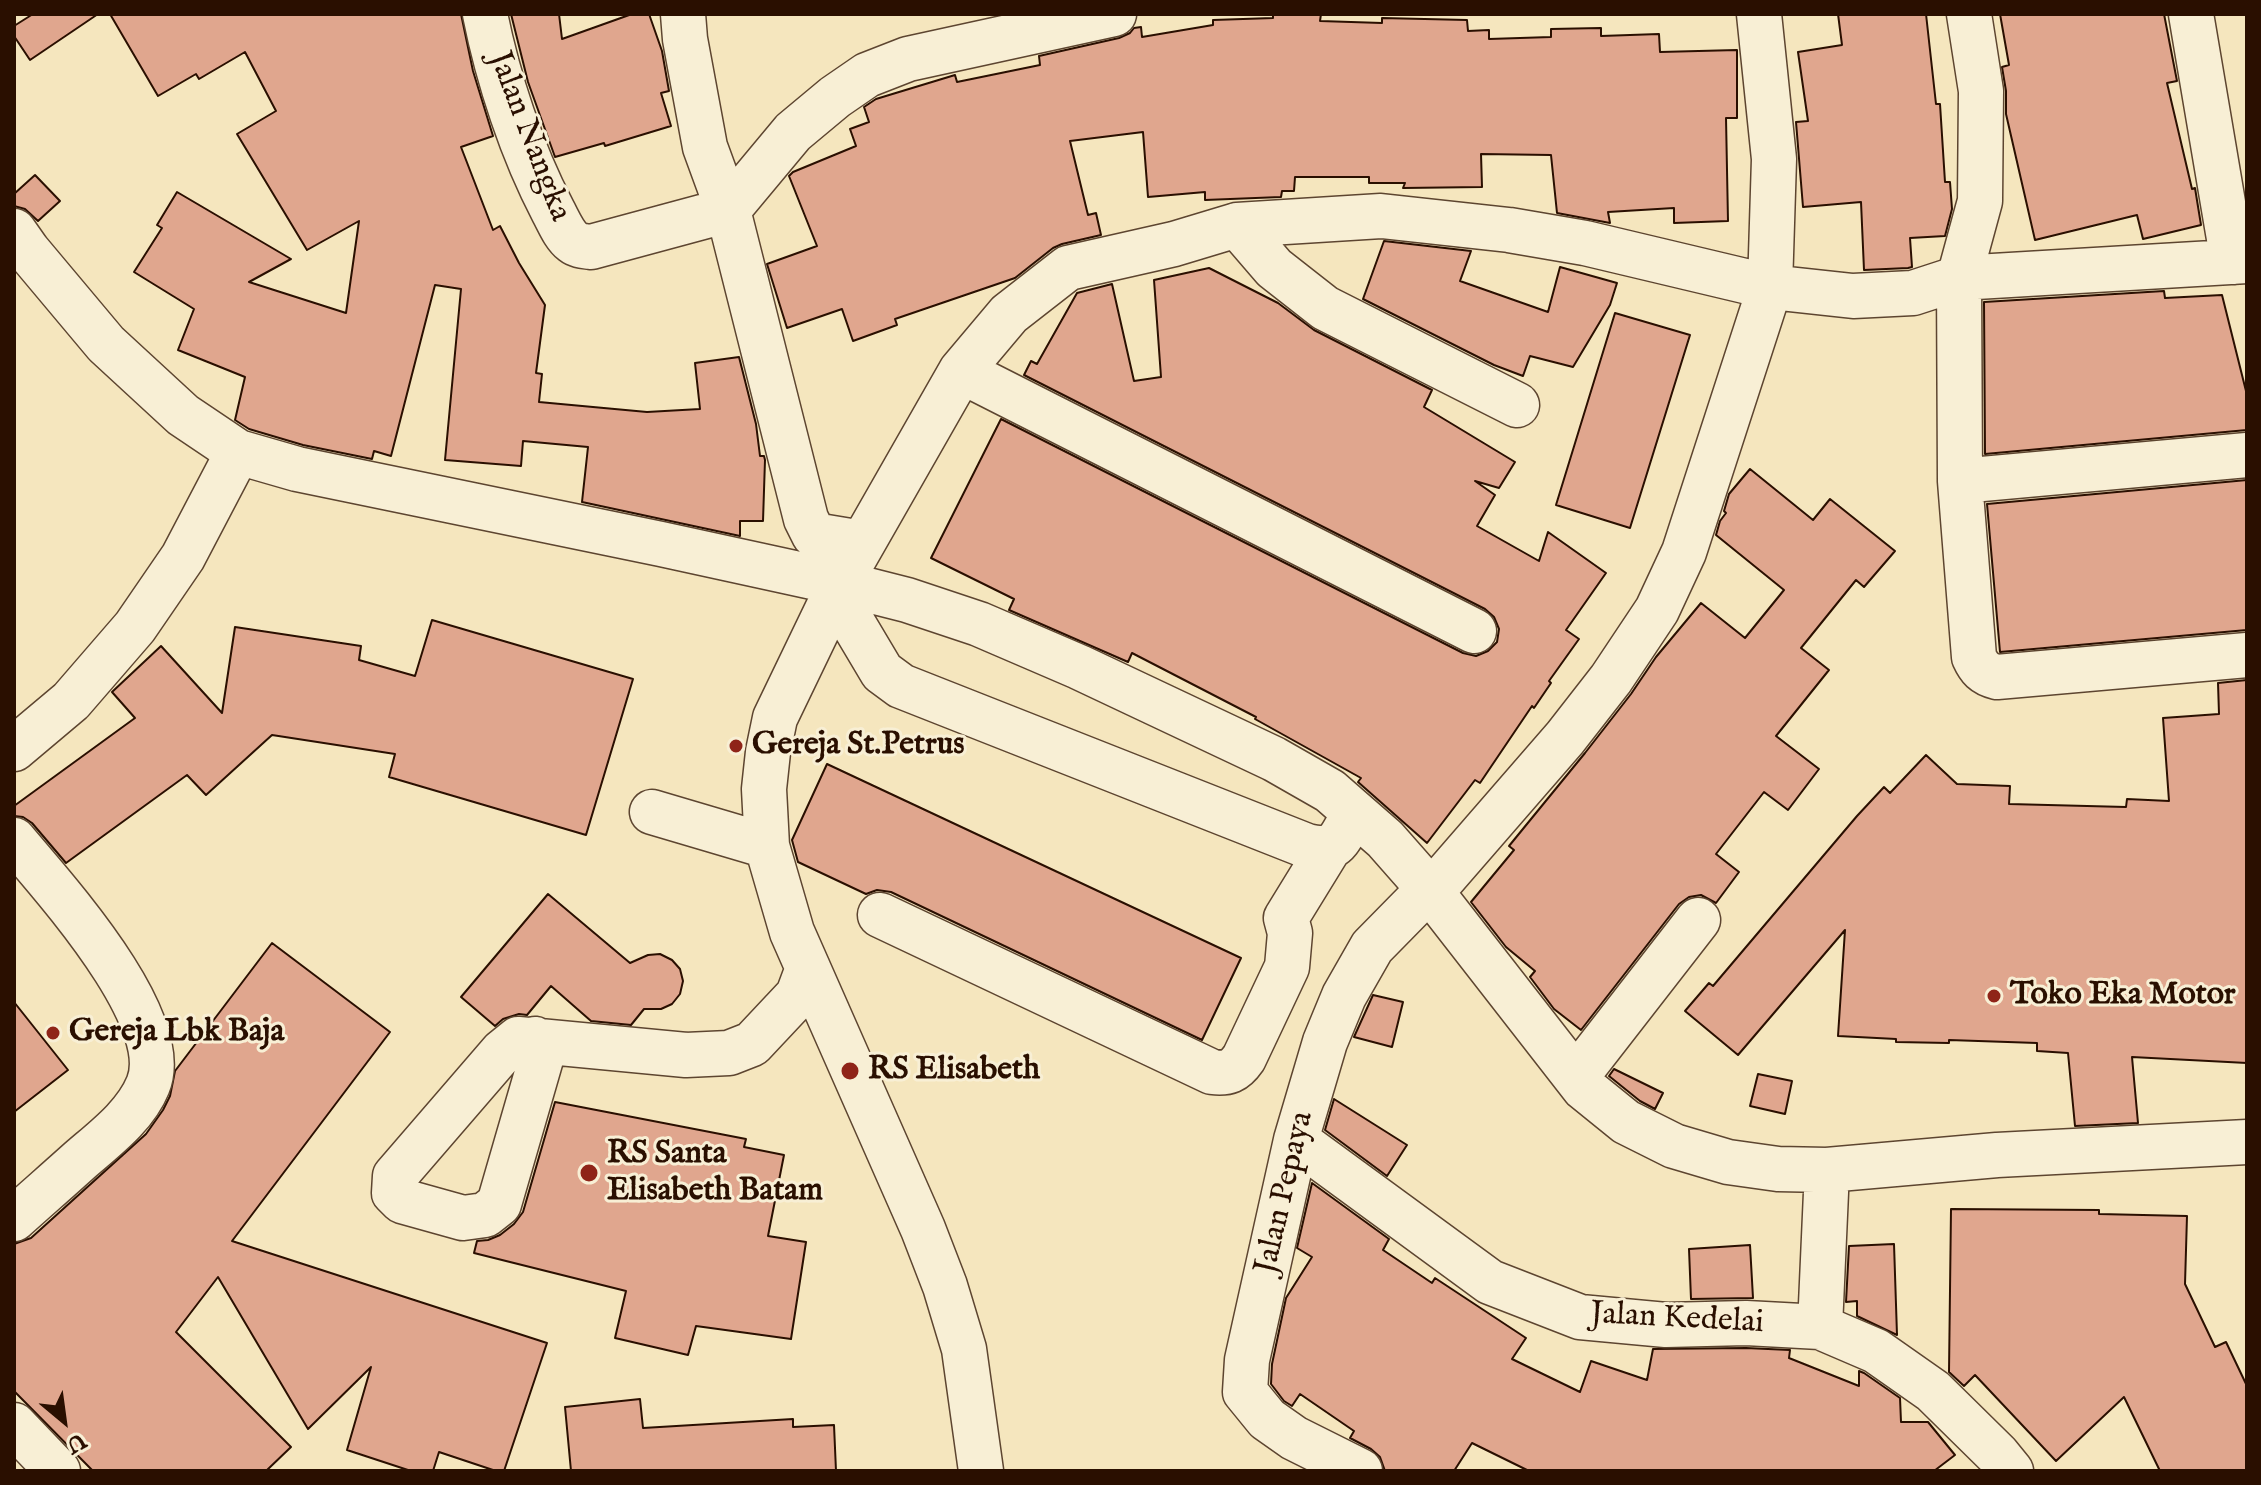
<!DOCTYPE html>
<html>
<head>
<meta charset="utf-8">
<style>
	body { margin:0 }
	#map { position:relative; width:2261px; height:1485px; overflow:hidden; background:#f5e6be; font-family:"IM FELL English",serif }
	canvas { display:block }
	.frame { position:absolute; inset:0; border:16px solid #2a0f00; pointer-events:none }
	.north { position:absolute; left:24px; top:1381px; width:80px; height:80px; -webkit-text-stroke:6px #f8efd5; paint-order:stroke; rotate:151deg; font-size:22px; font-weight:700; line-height:32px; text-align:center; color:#2a0f00 }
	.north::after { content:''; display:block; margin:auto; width:28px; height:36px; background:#2a0f00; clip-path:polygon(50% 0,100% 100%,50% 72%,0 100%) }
</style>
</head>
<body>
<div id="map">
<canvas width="2261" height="1485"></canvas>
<div class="frame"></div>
<div class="north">U</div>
</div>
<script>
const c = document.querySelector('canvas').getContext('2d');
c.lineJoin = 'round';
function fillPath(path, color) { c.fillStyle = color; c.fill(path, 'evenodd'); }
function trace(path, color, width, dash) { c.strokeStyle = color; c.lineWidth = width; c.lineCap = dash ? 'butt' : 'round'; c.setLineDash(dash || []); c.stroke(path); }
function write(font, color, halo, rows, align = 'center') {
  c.font = font + ' "IM FELL English",serif'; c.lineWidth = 6; c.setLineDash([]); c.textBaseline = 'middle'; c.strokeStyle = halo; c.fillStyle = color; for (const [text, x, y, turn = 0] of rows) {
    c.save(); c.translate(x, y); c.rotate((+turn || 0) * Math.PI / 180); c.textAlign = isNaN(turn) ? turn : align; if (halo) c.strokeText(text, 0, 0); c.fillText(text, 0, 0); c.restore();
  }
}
const building = new Path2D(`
	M33,14H98L30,60L14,36V26Z
	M110,14H461L473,71L493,136L461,147L493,230L500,226L519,263L545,305L536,373L542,374L539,402L647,412L700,409L695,363L739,357L756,424L760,456H764L765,460L763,521H740V536L582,502L588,447L523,441L521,466L445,460L461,289L435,285L391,456L374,451L372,459L303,445L249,429L235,420L245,377L178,350L194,309L134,272L162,228L157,225L177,192L291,259L249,282L346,313L359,221L307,250L237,134L276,111L245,52L199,79L196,74L158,96Z
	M511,14H559L562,39L632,14H649L662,51L669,91L661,93L671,126L605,146L604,143L555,157L528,82Z
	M1273,14H1321L1320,21L1382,23V18L1467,20L1468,31L1489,30V39L1551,37V29L1601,28V36L1659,34L1660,52L1737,50V118H1726L1728,221L1674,223V208L1608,212L1610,223L1557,213L1551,155L1481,154L1482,187L1403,188L1405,183H1369V177H1295L1294,191H1282L1281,197L1205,200V192L1148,197L1143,132L1070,141L1088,215L1096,213L1101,235L1062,244L1053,248L1015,278L895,319L897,325L853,341L842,309L787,328L767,264L817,246L789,176L793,172L856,146L850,129L869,122L864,107L876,99L955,75L957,82L1040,65L1039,56L1119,38L1130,33L1134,28L1141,27L1142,37L1213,25V20L1273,18Z
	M1838,14H1926L1936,104H1940L1945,182H1950L1952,209L1945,236L1910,238L1912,267L1908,268L1864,270L1861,202L1803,207L1796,122L1808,121L1798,52L1842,45Z
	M2000,14H2164L2177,81L2167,83L2192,189L2195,188L2201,225L2143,239L2137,215L2035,240L2006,114V91L2002,67L2009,65Z
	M35,175L60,201L38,221L25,209L14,206V194Z
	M1384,241L1471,251L1460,281L1548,312L1560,267L1617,283L1610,305L1573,367L1530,356L1523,376L1494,365L1363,299Z
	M1209,268L1278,303L1314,330L1432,390L1424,407L1515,462L1499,488L1475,481L1495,495L1477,526L1539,561L1548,532L1606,573L1566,630L1579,639L1549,681L1551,683L1534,708L1532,706L1480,783L1475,780L1427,843L1358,782L1361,778L1255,719L1256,717L1132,653L1128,662L1009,610L1014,599L931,558L1001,419L1463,653L1476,656L1488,651L1497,642L1499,629L1494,617L1485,609L1024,375L1031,361L1037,364L1077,293L1112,284L1134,381L1161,377L1154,280Z
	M2164,291L2165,298L2222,295L2247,395V430L1985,454L1984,302Z
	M1615,313L1690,335L1630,528L1556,505Z
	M1750,469L1813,520L1830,499L1895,551L1864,587L1856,580L1801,648L1829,670L1776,736L1819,769L1788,810L1764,792L1716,854L1739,872L1716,903L1701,895L1689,897L1679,904L1581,1030L1554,1009L1530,977L1535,971L1506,947L1471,902L1514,850L1509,846L1585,753L1631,694L1656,657L1701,603L1745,638L1784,590L1716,535L1720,521L1726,513L1724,511L1729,494Z
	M2247,480V630L2000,652L1987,504Z
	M432,620L633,679L586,835L389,777L395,754L272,735L206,795L187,775L66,863L32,823L23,817L14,816V806L135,718L112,692L161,646L222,713L235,627L361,646L359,660L415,676Z
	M2247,680V1063L2132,1057L2138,1123L2075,1126L2068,1053L2037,1051V1043L1949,1040V1043L1896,1042V1039L1838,1036L1845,930L1738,1055L1685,1011L1709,983L1713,986L1857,816L1884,787L1890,793L1926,755L1957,784L2010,786L2009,804L2126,807L2127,799L2169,801L2163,718L2219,714L2218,683Z
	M827,764L1241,958L1202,1040L891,892L877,890L866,894L798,862L792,840Z
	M548,894L630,963L648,955L660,954L672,960L680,969L683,981L680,994L672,1004L661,1009H644L631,1025L591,1021L551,986L527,1015L519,1014L503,1019L495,1026L461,997Z
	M272,943L390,1032L232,1241L547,1343L504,1471H496L439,1452L433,1471H411L347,1450L371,1367L308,1429L218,1277L176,1332L291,1447L266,1471H93L14,1391V1244L31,1238L146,1134L163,1110L170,1096L175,1071Z
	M1373,995L1403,1002L1392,1047L1354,1037Z
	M14,1002L68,1070L14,1112Z
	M1614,1069L1663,1093L1655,1109L1640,1101L1609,1076Z
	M1758,1074L1792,1081L1785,1114L1750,1106Z
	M1334,1099L1407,1145L1387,1176L1325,1130Z
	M555,1102L746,1139L744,1147L784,1155L768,1236L806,1242L791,1339L696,1326L688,1355L615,1338L626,1291L474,1253L477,1241L488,1240L500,1235L514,1224L523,1212Z
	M1312,1183L1389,1239L1383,1250L1432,1283L1435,1278L1526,1338L1512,1359L1580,1392L1591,1361L1647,1380L1653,1349L1746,1348L1790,1350L1789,1358L1859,1386V1371L1864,1373L1900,1398L1901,1422H1928L1955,1455L1934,1471H1529L1472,1443L1454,1471H1385L1380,1457L1371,1449L1350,1438L1354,1431L1300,1394L1292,1406L1284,1401L1271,1384L1272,1364L1286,1298L1312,1257L1297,1248Z
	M1951,1209L2099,1210V1214L2187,1216L2185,1284L2215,1347L2226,1342L2247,1386V1471H2160L2124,1397L2056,1461L1975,1375L1964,1386L1949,1372Z
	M1894,1244L1897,1335L1857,1316V1301L1846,1302L1849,1246Z
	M1750,1245L1753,1298L1691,1299L1689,1249Z
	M640,1399L643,1428L793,1419V1427L834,1425L836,1471H571L565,1407Z`);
const minor = new Path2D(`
	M485,14C498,79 522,152 553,211C559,222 564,235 573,242C578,246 584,246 591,247L728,210
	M683,14L685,39L705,147L728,210L806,519L814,535L862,543
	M1969,14L1981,91L1980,201L1959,278L1960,481L1974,657C1979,668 1984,674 1997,677L2247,655
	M2191,14L2233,262
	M728,210L793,132L835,97L867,75L908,59L1114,14
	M1237,225L1274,268L1325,308L1517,405
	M14,231L28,251L106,344L183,415L238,452L297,469L661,544L840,583L907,600L979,624L1079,667L1274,759L1330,791L1385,839L1429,889L1584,1088L1626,1122L1674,1146L1728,1162L1778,1169L1827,1170L1997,1155L2247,1142
	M961,371L1474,631
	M1960,481L2247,455
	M835,593L882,672L901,686L1307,846C1330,851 1335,848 1346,828
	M14,749L71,701L135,627L183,557L238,452
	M652,812L767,846
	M14,840C54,888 175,1020 148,1085C135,1117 103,1140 78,1162C57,1181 35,1200 14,1219
	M880,915L1212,1072C1228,1074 1235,1071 1244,1058L1287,967L1290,933L1286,918L1329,848
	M535,1039L541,1059L499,1204L485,1215L463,1218L402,1201L394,1193L395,1176L502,1052L518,1039L686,1055L729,1053L752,1044L798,995L808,968
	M1576,1077L1698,920
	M1296,1140L1490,1282L1580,1317L1666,1325L1746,1323L1820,1327L1876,1351L1933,1391L1998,1455L2011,1471
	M1820,1327L1827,1170
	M14,1425L58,1471
	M981,1471L964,1349L945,1286L923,1229L792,932L767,846L764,789L768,752L775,718L840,583L961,371L1009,314L1068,268L1174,244L1237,225L1381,216L1509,230L1585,243L1770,287L1853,296L1913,293L1959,278L2247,261
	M1360,1471L1294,1438L1267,1419L1245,1392L1247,1360L1296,1140L1325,1042L1344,996L1372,947L1429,889L1440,882L1565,738L1611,679L1657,610L1684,552L1770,287L1774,159L1759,14`);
const markers = [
	[736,746,8,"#8f2418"],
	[1994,996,8,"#8f2418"],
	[53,1033,8,"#8f2418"],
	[850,1071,10,"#8f2418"],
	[589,1173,10,"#8f2418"]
];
const streetNames = [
	["Jalan Nangka",528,137,69],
	["Jalan Pepaya",1286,1193,-77],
	["Jalan Kedelai",1677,1320,3]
];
const poiNames = [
	["Gereja St.Petrus",752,746],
	["Toko Eka Motor",2010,996],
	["Gereja Lbk Baja",69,1033],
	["RS Elisabeth",868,1071],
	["RS Santa",607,1155],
	["Elisabeth Batam",607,1192]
];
fillPath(building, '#e0a68e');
trace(building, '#2a0f00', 2);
trace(minor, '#5d4530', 47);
trace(minor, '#f8efd5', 44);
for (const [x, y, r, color] of markers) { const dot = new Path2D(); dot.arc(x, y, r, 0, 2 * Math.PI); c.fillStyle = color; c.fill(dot); trace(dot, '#f8efd5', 3); }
write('32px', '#2a0f00', '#f8efd5', streetNames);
write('bold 32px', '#2a0f00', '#f8efd5', poiNames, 'left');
</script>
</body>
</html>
